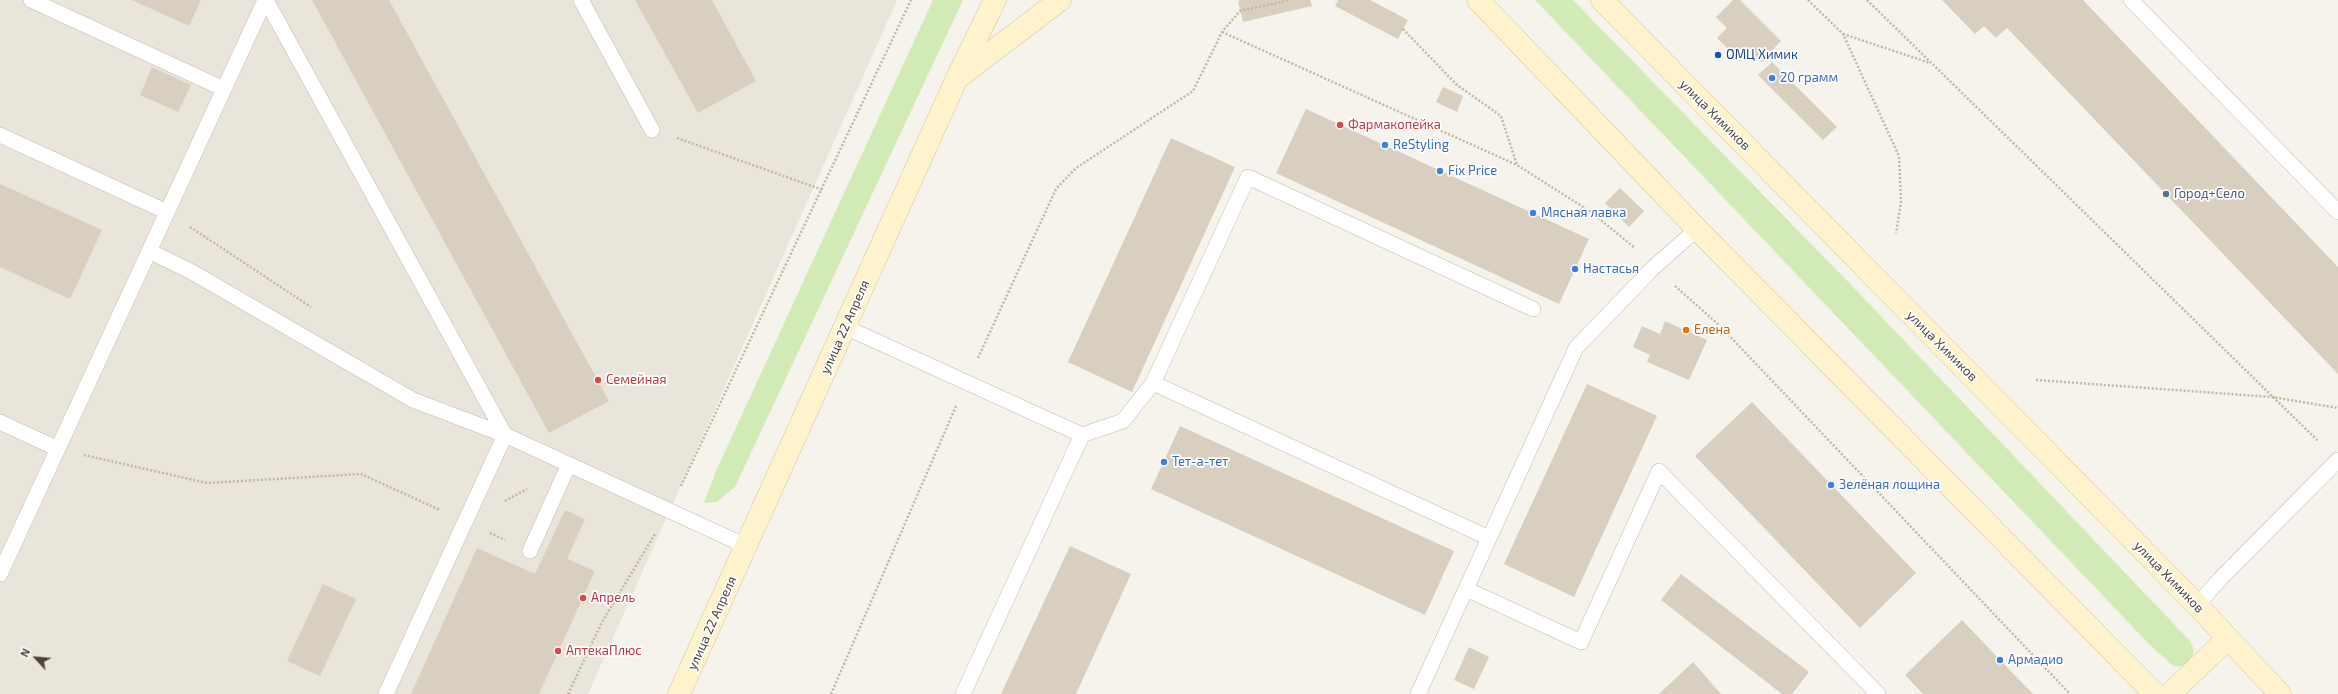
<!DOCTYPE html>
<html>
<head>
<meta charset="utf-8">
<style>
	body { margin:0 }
	#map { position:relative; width:2338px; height:694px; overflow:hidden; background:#f6f3ec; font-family:"Exo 2",sans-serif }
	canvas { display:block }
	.north { position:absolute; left:16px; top:638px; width:40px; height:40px; -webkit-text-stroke:3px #fff; paint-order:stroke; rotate:296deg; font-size:11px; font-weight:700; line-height:16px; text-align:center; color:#4b4439 }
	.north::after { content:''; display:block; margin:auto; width:14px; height:18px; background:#4b4439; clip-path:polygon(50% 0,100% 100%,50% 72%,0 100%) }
</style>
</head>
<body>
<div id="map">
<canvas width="2338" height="694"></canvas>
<div class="north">N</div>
</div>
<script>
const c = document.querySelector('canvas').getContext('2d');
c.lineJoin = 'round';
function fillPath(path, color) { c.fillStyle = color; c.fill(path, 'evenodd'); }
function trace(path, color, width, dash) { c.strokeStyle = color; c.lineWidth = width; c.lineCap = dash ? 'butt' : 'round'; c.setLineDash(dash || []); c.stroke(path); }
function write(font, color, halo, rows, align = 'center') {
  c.font = font + ' "Exo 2",sans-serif'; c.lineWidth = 3.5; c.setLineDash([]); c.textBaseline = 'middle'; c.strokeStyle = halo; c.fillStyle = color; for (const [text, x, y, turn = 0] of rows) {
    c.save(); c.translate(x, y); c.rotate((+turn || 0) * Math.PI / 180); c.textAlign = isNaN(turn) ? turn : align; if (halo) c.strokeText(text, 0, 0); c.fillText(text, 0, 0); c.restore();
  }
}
const residential = new Path2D(`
	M0,0H897L588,694H0Z`);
const green = new Path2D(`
	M933,0H963L735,487L717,502L704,503L716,471Z
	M1535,0H1573L1855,289L2190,641C2197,653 2193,658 2184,666H2173L2149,644Z`);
const building = new Path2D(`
	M132,0H201L189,26Z
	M312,0H389L609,401L549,433Z
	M635,0H712L756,81L698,113Z
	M1242,0H1310L1312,6L1243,22L1238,1Z
	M1338,0H1370L1408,20L1398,39L1335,6Z
	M1733,0H1740L1781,41L1761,62L1750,51L1740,61L1717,38L1727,28L1716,17Z
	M1942,0H2083L2338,267V374L2007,28L1996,38L1984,26L1975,34Z
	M1772,62L1837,127L1823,140L1758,75Z
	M152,67L191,85L178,112L140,95Z
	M1443,87L1463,96L1457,112L1436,102Z
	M1306,109L1589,239L1559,304L1276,173Z
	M1171,138L1235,167L1132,392L1068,362Z
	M0,184L102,230L70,299L0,267Z
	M1620,188L1644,211L1629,227L1605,203Z
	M1665,321L1707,340L1689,380L1647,362L1650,355L1633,347L1642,326L1660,334Z
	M1587,384L1657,416L1574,597L1504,564Z
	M1752,402L1916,573L1860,628L1695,456Z
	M1180,426L1454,551L1425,615L1151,489Z
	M565,510L585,519L567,559L595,571L539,694H411L477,548L535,574Z
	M1070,546L1131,574L1076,694H1001Z
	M1681,574L1809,672L1792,694H1782L1661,600Z
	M323,584L356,599L320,676L287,661Z
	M1962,620L2000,660L2033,694H1923L1905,675Z
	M1469,647L1489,657L1474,689L1454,680Z
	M1693,662L1721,694H1659Z`);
const path = new Path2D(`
	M1808,0L1843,34L1899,156L1901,202L1896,233
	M1867,0L2318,441
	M1403,29L1457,85L1501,116L1517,165L1591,212L1635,248
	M1222,32L1517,165
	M1843,34L1930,63
	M677,138L823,190
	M190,227L311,307
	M1675,286L1719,325L2070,694
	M978,358L1056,189L1076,168L1193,91L1222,32L1240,11L1290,0
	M2036,380L2272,397L2338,408
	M84,455L207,483L361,474L440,510
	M681,486L911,0
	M505,501L527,489
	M490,533L505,540
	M568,694L602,622L655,534
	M831,694L956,406`);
const service = new Path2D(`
	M31,0L224,89
	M266,0L505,435
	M581,0L652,130
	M2131,0L2338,212
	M0,135L167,212
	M149,251L192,272L413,400L505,435L746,546
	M845,327L1082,435L1123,421L1153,383
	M0,422L58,449
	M1489,538L1153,383L1248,177L1533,309
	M530,551L569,464
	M0,574L265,0
	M1466,589L1581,642L1659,471L1878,694
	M2197,605L2221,578L2338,460
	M386,694L505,435
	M963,694L1082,435
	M1418,694L1576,348L1653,268L1697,229`);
const secondary = new Path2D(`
	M1478,0L1697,229L2155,694
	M1602,0L2197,605L2280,694
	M960,76L1060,0
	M679,694L957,78L995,0
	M2170,694L2227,639`);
const markers = [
	[1718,55,4,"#1a4fb4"],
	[1772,78,4,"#3f7fe0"],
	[1340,125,4,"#e0444e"],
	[1385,145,4,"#3f7fe0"],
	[1440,171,4,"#3f7fe0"],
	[2166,194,4,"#5c6f8a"],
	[1533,213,4,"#3f7fe0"],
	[1575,269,4,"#3f7fe0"],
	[1686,330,4,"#e8710a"],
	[598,380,4,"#e0444e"],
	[1164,462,4,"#3f7fe0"],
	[1831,485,4,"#3f7fe0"],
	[583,598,4,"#e0444e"],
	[558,651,4,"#e0444e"],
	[2000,660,4,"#3f7fe0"]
];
const transitNames = [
	["ОМЦ Химик",1726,55]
];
const shopNames = [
	["20 грамм",1780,78],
	["ReStyling",1393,145],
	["Fix Price",1448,171],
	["Мясная лавка",1541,213],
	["Настасья",1583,269],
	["Тет-а-тет",1172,462],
	["Зелёная лощина",1839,485],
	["Армадио",2008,660]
];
const streetNames = [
	["улица Химиков",1715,115,45],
	["улица 22 Апреля",845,327,-66],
	["улица Химиков",1942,346,45],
	["улица Химиков",2169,577,46],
	["улица 22 Апреля",712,623,-66]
];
const healthNames = [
	["Фармакопейка",1348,125],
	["Семейная",606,380],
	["Апрель",591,598],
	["АптекаПлюс",566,651]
];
const serviceNames = [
	["Город+Село",2174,194]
];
const foodNames = [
	["Елена",1694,330]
];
fillPath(residential, '#eae5da');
fillPath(green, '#d2eab5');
fillPath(building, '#d8cfc1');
trace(service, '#c2bbae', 16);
trace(secondary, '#d6c79b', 23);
trace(path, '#c4b79f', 2.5, [2, 2]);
trace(service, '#fff', 15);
trace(secondary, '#fff3cd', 22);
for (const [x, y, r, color] of markers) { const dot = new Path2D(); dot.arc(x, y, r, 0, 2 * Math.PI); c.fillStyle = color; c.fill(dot); trace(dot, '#fff', 1.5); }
write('13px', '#164399', '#fff', transitNames, 'left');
write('13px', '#366cbe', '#fff', shopNames, 'left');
write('13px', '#4b4439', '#fff', streetNames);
write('13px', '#be3a42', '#fff', healthNames, 'left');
write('13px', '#4e5e75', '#fff', serviceNames, 'left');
write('13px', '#c56008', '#fff', foodNames, 'left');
</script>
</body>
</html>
